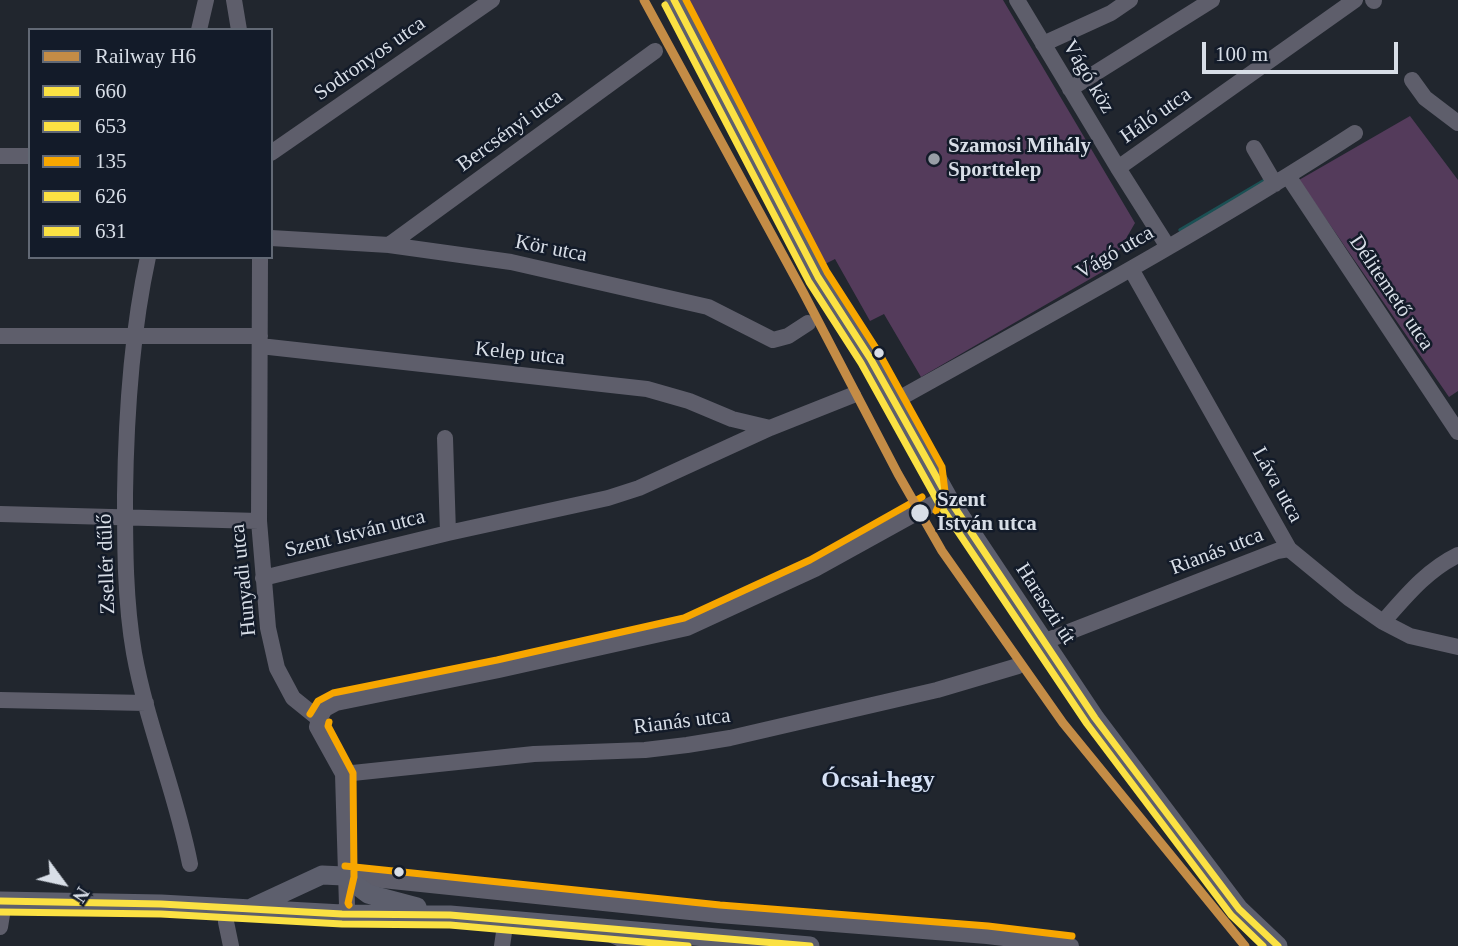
<!DOCTYPE html>
<html>
<head>
<meta charset="utf-8">
<style>
	body { margin:0 }
	#map { position:relative; width:1458px; height:946px; overflow:hidden; background:#21262e; font-family:"Times New Roman",serif }
	canvas { display:block }
	.legend { position:absolute; left:28px; top:28px; width:245px; height:231px; box-sizing:border-box; background:#131b29; border:2px solid #626975; margin:0; padding:9px 12px; list-style:none; font-size:21px; color:#d8dee7 }
	.legend li { display:flex; align-items:center; gap:14px; height:35px }
	.legend b { width:35px; border:2px solid #626975 }
	.north { position:absolute; left:28px; top:848px; width:70px; height:70px; -webkit-text-stroke:5px #131b29; paint-order:stroke; rotate:123deg; font-size:19px; font-weight:700; line-height:28px; text-align:center; color:#d8dee7 }
	.north::after { content:''; display:block; margin:auto; width:24px; height:32px; background:#d8dee7; clip-path:polygon(50% 0,100% 100%,50% 72%,0 100%) }
	.scale { position:absolute; left:1202px; top:42px; width:196px; height:32px; box-sizing:border-box; border:4px solid #d8dee7; border-top:0; padding-left:9px; font-size:21px; line-height:24px; white-space:nowrap; color:#d8dee7; -webkit-text-stroke:5px #131b29; paint-order:stroke }
</style>
</head>
<body>
<div id="map">
<canvas width="1458" height="946"></canvas>
<ul class="legend">
<li><b style="height:9px;background:#c48c46"></b>Railway H6</li>
<li><b style="height:9px;background:#fbe143"></b>660</li>
<li><b style="height:9px;background:#fbe143"></b>653</li>
<li><b style="height:9px;background:#f7a600"></b>135</li>
<li><b style="height:9px;background:#fbe143"></b>626</li>
<li><b style="height:9px;background:#fbe143"></b>631</li>
</ul>
<div class="north">N</div>
<div class="scale">100 m</div>
</div>
<script>
const c = document.querySelector('canvas').getContext('2d');
c.lineJoin = 'round';
function fillPath(path, color) { c.fillStyle = color; c.fill(path, 'evenodd'); }
function trace(path, color, width, dash) { c.strokeStyle = color; c.lineWidth = width; c.lineCap = dash ? 'butt' : 'round'; c.setLineDash(dash || []); c.stroke(path); }
function write(font, color, halo, rows, align = 'center') {
  c.font = font + ' "Times New Roman",serif'; c.lineWidth = 5; c.setLineDash([]); c.textBaseline = 'middle'; c.strokeStyle = halo; c.fillStyle = color; for (const [text, x, y, turn = 0] of rows) {
    c.save(); c.translate(x, y); c.rotate((+turn || 0) * Math.PI / 180); c.textAlign = isNaN(turn) ? turn : align; if (halo) c.strokeText(text, 0, 0); c.fillText(text, 0, 0); c.restore();
  }
}
const green = new Path2D(`
	M687,0H1003L1135,223L1109,268L921,377L884,314L870,321L835,259L825,264Z
	M1410,116L1458,180V391L1449,397L1299,180Z`);
const stream = new Path2D(`
	M1180,230L1265,180`);
const minor = new Path2D(`
	M234,0L239,30
	M1017,0L1118,168L1168,247
	M1373,0L1374,1
	M199,30L206,0
	M1043,44L1111,13L1130,0
	M1412,80L1425,98L1458,123
	M1070,89L1212,0
	M1254,148L1275,184
	M271,153L492,0
	M0,156H30
	M1118,168L1355,0
	M1288,176L1458,432
	M271,238L389,245L511,262L708,307L773,340L788,336L808,323
	M389,245L655,51
	M148,257C131,335 126,415 125,495C125,548 125,601 134,653C147,725 176,792 190,864
	M260,257L259,521L268,628L277,668L293,698L319,719
	M1131,269L1289,549L1350,599L1383,622L1410,636L1458,647
	M0,336H260
	M260,346L647,389L689,401L732,419L770,428
	M893,402C1049,315 1206,230 1355,133
	M445,438L448,533
	M0,514L259,521
	M263,578L448,533L608,498L639,488L770,428L853,395
	M1383,622C1406,596 1427,570 1458,555
	M1043,642L1277,551L1289,549
	M0,700L146,703
	M319,719L325,709L336,703L499,670L687,628L815,569L947,496
	M319,719L317,727L343,774L347,906L342,914
	M343,774L534,754L645,750L687,745L730,738L937,690L1018,666
	M344,876L719,915L987,936L1071,946
	M227,907L226,922L231,946
	M0,927L4,902
	M603,931L621,939L646,946
	M502,946L506,919`);
const major = new Path2D(`
	M674,0L818,277L870,358L947,496L1095,718L1239,909L1278,946
	M0,901L161,904L342,914L450,915L810,946
	M253,907L322,875L344,876L368,894L417,907`);
const bus1 = new Path2D(`
	M674,0L818,277L870,358L947,496L1095,718L1239,909L1278,946`);
const bus2 = new Path2D(`
	M665,5L809,282L861,363L938,502L1087,724L1231,915L1263,946`);
const bus3 = new Path2D(`
	M686,0L827,272L879,353L942,467L945,492L936,511
	M310,714L318,701L333,693L497,660L684,618L810,560L922,497
	M329,722L328,726L353,773L354,877L348,903L349,905
	M345,866L720,905L988,926L1072,936`);
const bus4 = new Path2D(`
	M0,901L161,904L342,914L450,915L810,946`);
const bus5 = new Path2D(`
	M0,912L161,914L342,924L450,925L688,946`);
const rail1 = new Path2D(`
	M644,0L803,292L898,474L942,551L1063,723L1245,946`);
const markers = [
	[934,159,7,"#989ea6"],
	[879,353,6,"#d8dee7"],
	[920,513,10,"#d8dee7"],
	[399,872,6,"#d8dee7"]
];
const streetNames = [
	["Sodronyos utca",370,59,-35],
	["Vágó köz",1088,77,59],
	["Háló utca",1156,116,-35],
	["Bercsényi utca",510,131,-36],
	["Kör utca",551,249,11],
	["Vágó utca",1115,253,-30],
	["Délitemető utca",1391,293,56],
	["Kelep utca",520,354,6],
	["Láva utca",1277,485,61],
	["Szent István utca",355,534,-14],
	["Rianás utca",1217,552,-21],
	["Zsellér dűlő",107,564,-92],
	["Hunyadi utca",244,580,-96],
	["Haraszti út",1045,604,57],
	["Rianás utca",682,722,-7]
];
const poiNames = [
	["Szamosi Mihály",948,147],
	["Sporttelep",948,171]
];
const stopNames = [
	["Szent",937,501],
	["István utca",937,525]
];
const quarterNames = [
	["Ócsai-hegy",878,781]
];
fillPath(green, '#543b5b');
trace(stream, '#1b5054', 3.5);
trace(minor, '#5e5e6b', 16);
trace(major, '#5d5f6d', 19);
trace(bus1, '#fbe143', 7);
trace(bus2, '#fbe143', 7);
trace(bus3, '#f7a600', 7);
trace(bus4, '#fbe143', 7);
trace(bus5, '#fbe143', 7);
trace(rail1, '#c48c46', 9);
for (const [x, y, r, color] of markers) { const dot = new Path2D(); dot.arc(x, y, r, 0, 2 * Math.PI); c.fillStyle = color; c.fill(dot); trace(dot, '#131b29', 2.5); }
write('21px', '#d8dee7', '#131b29', streetNames);
write('bold 21px', '#d8dee7', '#131b29', poiNames, 'left');
write('bold 21px', '#d8dee7', '#131b29', stopNames, 'left');
write('bold 24px', '#d6e1f5', '#131b29', quarterNames);
</script>
</body>
</html>
